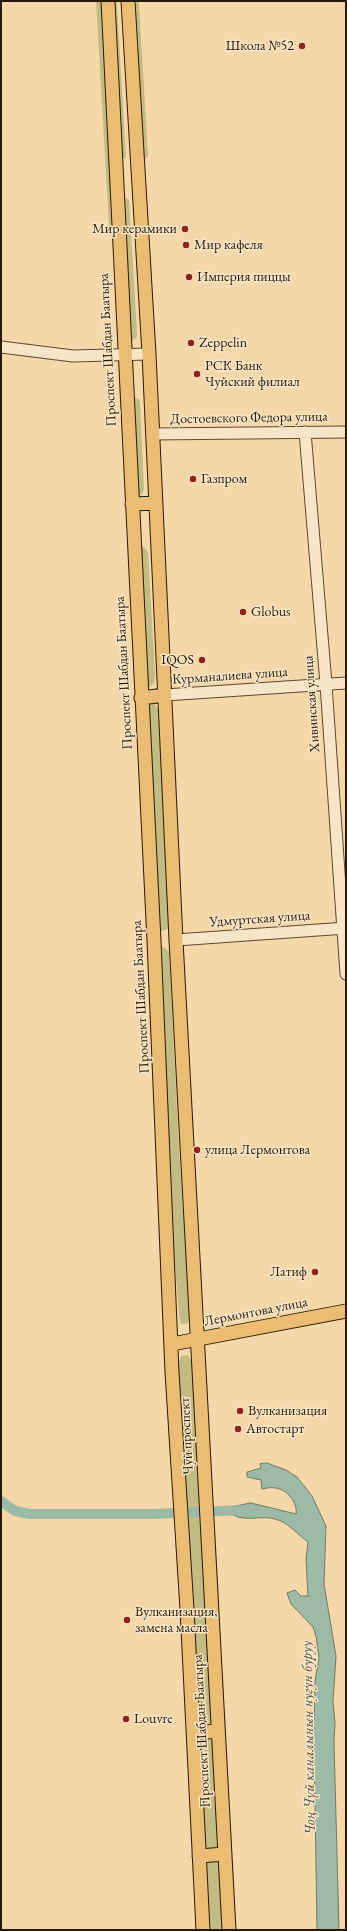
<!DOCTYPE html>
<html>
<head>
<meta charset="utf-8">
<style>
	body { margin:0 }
	#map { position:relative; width:347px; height:1931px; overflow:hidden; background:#f5d7a9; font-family:"EB Garamond",serif }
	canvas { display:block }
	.frame { position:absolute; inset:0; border:2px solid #2a1901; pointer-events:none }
</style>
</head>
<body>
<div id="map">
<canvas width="347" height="1931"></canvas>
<div class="frame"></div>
</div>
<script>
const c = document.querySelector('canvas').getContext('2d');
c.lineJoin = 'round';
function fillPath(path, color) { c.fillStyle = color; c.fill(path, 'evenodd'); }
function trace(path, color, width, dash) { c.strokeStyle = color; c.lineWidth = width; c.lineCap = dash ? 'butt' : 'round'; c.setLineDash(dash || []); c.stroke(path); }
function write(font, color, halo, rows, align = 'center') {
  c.font = font + ' "EB Garamond",serif'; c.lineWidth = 3; c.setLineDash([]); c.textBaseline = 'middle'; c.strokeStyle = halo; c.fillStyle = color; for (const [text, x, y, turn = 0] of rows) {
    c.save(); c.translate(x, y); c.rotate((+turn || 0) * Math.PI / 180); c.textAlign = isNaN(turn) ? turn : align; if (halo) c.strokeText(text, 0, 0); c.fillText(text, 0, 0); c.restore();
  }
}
const green = new Path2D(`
	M96,1H101L114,226L111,228L109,226Z
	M112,1H116L117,5L126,157L124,159L121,157Z
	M134,1H138L139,4L148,156L146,158L143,156Z
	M126,198L129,200L137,333V337L133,340L131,339L124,200Z
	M135,398L139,399L140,402L144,490L142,494L139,495L133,399Z
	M144,547L148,552L155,675L154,683L150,687H147L140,548Z
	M151,703L155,704L158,709L170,926C167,930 164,931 159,931L147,705Z
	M162,947H164L169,952L179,1149L190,1319L187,1324H181L179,1314L173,1239L159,950Z
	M188,1355L193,1363L213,1722L207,1726L203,1725L198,1717L178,1365L181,1356Z
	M209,1739L214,1743L219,1842L218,1847L214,1849H207L205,1843L200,1744L202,1741Z
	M209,1860H216L219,1863L224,1930H209L206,1864Z`);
const water = new Path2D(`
	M267,1463L286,1470L297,1477L312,1496L326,1526L324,1584L336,1656L333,1702L335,1722L334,1742L339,1930H317L314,1736L315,1682L319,1657L316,1636L313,1627L291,1604L287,1593L295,1590L301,1596H308L306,1559L308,1542C297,1534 288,1522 275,1519C261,1515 247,1522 233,1515L229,1507L251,1503L296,1514C298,1503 287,1489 275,1488C271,1487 266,1488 262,1489L261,1480L247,1477V1472L261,1468L260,1464Z`);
const canal = new Path2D(`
	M1,1501L15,1511L30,1514H153L243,1510`);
const minor = new Path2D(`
	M1,347L73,356L149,354
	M305,432L326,684L346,974
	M152,434L346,432
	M165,695L346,683
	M176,940L346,928`);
const major = new Path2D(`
	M108,1L154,941L172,1372L187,1609L203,1930
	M128,1L149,354L176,940L229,1930
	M132,504L156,503
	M141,698L165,695
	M172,1344L346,1311
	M193,1733L218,1731
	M199,1856L225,1854`);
const markers = [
	[302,46,4,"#8f2418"],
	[185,229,4,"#8f2418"],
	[186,245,4,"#8f2418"],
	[189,277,4,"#8f2418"],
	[191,343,4,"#8f2418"],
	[197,374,4,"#8f2418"],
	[193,479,4,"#8f2418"],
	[243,612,4,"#8f2418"],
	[202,660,4,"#8f2418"],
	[197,1150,4,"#8f2418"],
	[315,1272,4,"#8f2418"],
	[240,1411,4,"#8f2418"],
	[238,1429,4,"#8f2418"],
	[127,1620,4,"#8f2418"],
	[126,1719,4,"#8f2418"]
];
const poiNames = [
	["Школа №52",294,46,"right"],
	["Мир керамики",177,229,"right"],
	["Мир кафеля",194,245],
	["Империя пиццы",197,277],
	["Zeppelin",199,343],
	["РСК Банк",205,366],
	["Чуйский филиал",205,382],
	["Газпром",201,479],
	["Globus",251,612],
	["IQOS",194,660,"right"],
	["улица Лермонтова",205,1150],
	["Латиф",307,1272,"right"],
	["Вулканизация",248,1411],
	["Автостарт",246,1429],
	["Вулканизация,",135,1612],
	["замена масла",135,1628],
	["Louvre",134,1719]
];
const streetNames = [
	["Проспект Шабдан Баатыра",108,350,-93],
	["Достоевского Федора улица",249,418,-1],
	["Проспект Шабдан Баатыра",124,673,-93],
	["Курманалиева улица",230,676,-4],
	["Хивинская улица",312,704,-94],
	["Удмуртская улица",260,919,-4],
	["Проспект Шабдан Баатыра",141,997,-93],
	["Лермонтова улица",256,1312,-11],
	["Чуй проспект",187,1436,-93],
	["Проспект Шабдан Баатыра",202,1731,-93]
];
const waterNames = [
	["Чоң Чүй каналынын нугун буруу",309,1738,-91]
];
fillPath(green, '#c2bc84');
fillPath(water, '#9cbaa6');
trace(water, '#6e7a64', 1);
trace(canal, '#9cbaa6', 10);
trace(minor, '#5d482b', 13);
trace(major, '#2a1901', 15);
trace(minor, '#f8e5c7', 11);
trace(major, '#eabc74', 13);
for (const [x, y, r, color] of markers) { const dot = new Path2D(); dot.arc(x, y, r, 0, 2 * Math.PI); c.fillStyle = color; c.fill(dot); trace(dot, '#f8e5c7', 1.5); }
write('14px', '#2a1901', '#f8e5c7', poiNames, 'left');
write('14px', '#2a1901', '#f8e5c7', streetNames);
write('italic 15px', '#52513b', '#f8e5c7', waterNames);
</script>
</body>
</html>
